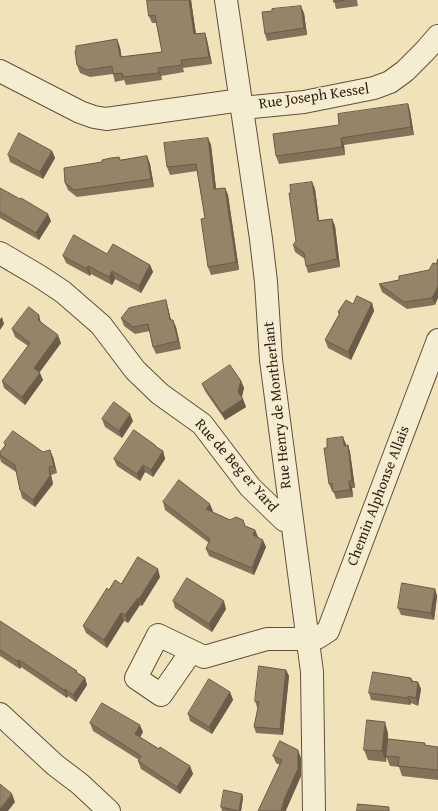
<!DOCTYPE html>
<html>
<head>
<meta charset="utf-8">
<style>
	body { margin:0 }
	canvas { display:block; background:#f0e3ba }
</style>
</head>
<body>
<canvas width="438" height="811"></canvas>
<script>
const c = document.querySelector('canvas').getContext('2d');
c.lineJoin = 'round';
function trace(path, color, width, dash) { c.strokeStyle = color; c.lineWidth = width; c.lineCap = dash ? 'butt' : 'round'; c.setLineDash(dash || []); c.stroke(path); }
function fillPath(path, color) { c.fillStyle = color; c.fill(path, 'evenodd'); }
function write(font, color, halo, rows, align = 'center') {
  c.font = font + ' "Gentium Book Plus",serif'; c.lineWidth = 3; c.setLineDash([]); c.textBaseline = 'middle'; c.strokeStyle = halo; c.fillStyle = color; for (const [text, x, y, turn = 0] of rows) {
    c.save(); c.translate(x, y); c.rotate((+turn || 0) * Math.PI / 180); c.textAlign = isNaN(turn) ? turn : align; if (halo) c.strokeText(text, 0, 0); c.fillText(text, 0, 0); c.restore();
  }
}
const minor = new Path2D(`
	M226,0L261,239L266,282L271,360L312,672L314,811
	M0,71L80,112L94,117L106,119L241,100
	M242,108L304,102L374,88L390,82L405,71L425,51L438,36
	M0,253L39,276L63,292L101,325L135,370L160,394L202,424L250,487L284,520L292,522
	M191,652L161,695L136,678L158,635L204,657L267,639H308L317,638L328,631L438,340
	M0,714L55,765L80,784L109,811`);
const wall = new Path2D(`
	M147,0H191L196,34L205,33L207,40L212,64L183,68L184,72L161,76L162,80L126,85L124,80L115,82L113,74L90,77L80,73L77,65L120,47L121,57L162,52L156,23H152L149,16Z
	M334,0H357L358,6L336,9Z
	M304,13L307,35L267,41L265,34Z
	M408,104L410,111L414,135L344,145L345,155L279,164L276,156L339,125Z
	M208,138L211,145L216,189L225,188L228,195L239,270L211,275L208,267L205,218L197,171L170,175L167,167Z
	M52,151L55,158L43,179L10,162L8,155Z
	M147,156L150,164L154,187L77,197L68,190L65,183L120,160Z
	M312,182L315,189L319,220L332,219L335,226L340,267L308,273L306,266L305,259L295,252L293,245L296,241L291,193Z
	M0,188L51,221L39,240L0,218Z
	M107,254L150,265L153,272L141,293L115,279L112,285L91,274L90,276L66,263L63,256Z
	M429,270L435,305L407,309L382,292L379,284L399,280Z
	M372,303L374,311L351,360L328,348L325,340L339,315L338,312L353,304Z
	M168,308L171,320L176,327L181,349L156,354L153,347L150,331L135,334L124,326L121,318Z
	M41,323L61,343L39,372L43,380L25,405L4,388L2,381L28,346L15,337L12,329Z
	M241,381L244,388L242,397L246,407L225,420L205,391L202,384Z
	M102,419L133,421L122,438L105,427Z
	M4,443L43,452L53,457L57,473L51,475L53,484L35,507L22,498L20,490L16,472L1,462L0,458V452L5,445Z
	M346,444V445H348L350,452L355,488H352L353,497L336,499L333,490L332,491L329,484Z
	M155,445L156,447L163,451L165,459L153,477L145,472L140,481L117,466L114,459Z
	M163,502L213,511L212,512L255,530L258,537L266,547L254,575L209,556L206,549L209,543L165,510Z
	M160,577L142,606L140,605L128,623L124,621L107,648L86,633L83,626L109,590L121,584Z
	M435,589L437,596L434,620L401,615L398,608Z
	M173,601L226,609L212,632L175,608Z
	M0,621L85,678L87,685L76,702L68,696L67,698L21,667L20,669L0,656Z
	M286,670L289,676L283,735L256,733L254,727L258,708L257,707L255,701Z
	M411,678L413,681L418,682L421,689L418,706L411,703L410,705L371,700L369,693Z
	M230,692L233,700L212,734L190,721L188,714Z
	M90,723L143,732L140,737L159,749L190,766L193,774L180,794L141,769L138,761L139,760L93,731Z
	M388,733V739L425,743L426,746L438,747V780L402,776L399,767L390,766L386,756L387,745L386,762L368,760L364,750Z
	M273,756L301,758V776L287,808L280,765L276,763Z
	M242,794L243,798L241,811H222L221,807Z`);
const shadedWall = new Path2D(`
	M189,0H191L197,42L194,34Z
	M301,6L304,13L307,35L304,28Z
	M205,33L207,40L212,64L209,57Z
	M117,39L120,47L123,65L120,57Z
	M158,68L161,76L162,80L159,73Z
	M408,104L410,111L414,135L411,127Z
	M208,138L211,145L217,196L214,189Z
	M341,138L344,145L345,155L342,147Z
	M52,151L55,158L43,179L40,172Z
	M147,156L150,164L154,187L151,179Z
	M312,182L315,189L320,228L318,221Z
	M225,188L228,195L239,270L236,262Z
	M48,214L51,221L39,240L36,233Z
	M332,219L335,226L340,267L337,259Z
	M150,265L153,272L141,293L139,286Z
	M88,266L91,274L90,276L87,269Z
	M112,271L115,279L112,285L109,277Z
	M438,286V298L435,305L432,298Z
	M166,300L173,328L170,320Z
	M372,303L374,311L351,360L348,352Z
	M39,315L41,323L38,320Z
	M2,317L4,324L0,330V319Z
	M173,320L176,327L181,349L178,341Z
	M58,335L61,343L37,376L34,368Z
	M40,373L43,380L25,405L22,397Z
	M241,381L244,388L241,399L238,392Z
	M243,399L246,407L225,420L222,413Z
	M130,414L133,421L122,438L119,431Z
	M343,437L346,444L347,453L344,446Z
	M348,445L350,452L355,488L352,481Z
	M50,450L53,457L57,473L54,466Z
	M163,451L165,459L153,477L151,470Z
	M143,465L145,472L140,481L137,474Z
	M49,467L51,475L53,484L35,507L33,500Z
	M349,481L352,488L353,497L350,490Z
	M210,504L213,511L209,517L206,509Z
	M255,530L258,537L253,535Z
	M263,540L266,547L254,575L252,568Z
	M158,569L160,577L142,606L139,599Z
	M435,589L437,596L434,620L431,613Z
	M138,598L140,605L128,623L125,615Z
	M224,601L226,609L212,632L209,624Z
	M121,613L124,621L107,648L104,640Z
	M19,660L21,667L20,669L17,661Z
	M286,670L289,676L283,735L280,729Z
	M85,678L87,685L76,702L73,695Z
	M418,682L421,689L418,706L416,698Z
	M65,689L68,696L67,698L64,690Z
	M230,692L233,700L212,734L209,727Z
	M408,696L411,703L410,705L408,698Z
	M385,722L388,733L386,762L382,751Z
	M140,725L143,732L138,741L135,734Z
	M298,750L301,758V776L287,808L286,811H281Z
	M190,766L193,774L180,794L177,787Z
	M12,794L15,802L8,811H0V809Z
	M242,794L243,798L241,811H239Z`);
const building = new Path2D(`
	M147,0H189L194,34L205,33L209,57L181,60L182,65L158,68L159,73L123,77L122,73L113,74L112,66L87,70L77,65L75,51L76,50V46L117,39L120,57L162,52L155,15L149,16Z
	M334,0H345L334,2Z
	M301,6L304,28L265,34L262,12L272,11V9Z
	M408,104L411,127L341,138L342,147L276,156L273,134L339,125L338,114Z
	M19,133L52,151L40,172L8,155Z
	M208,138L214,189L225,188L236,262L208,267L201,219L205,218L196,164L167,167L164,143Z
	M147,156L151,179L74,190L65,183L64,168L102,162V160L111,158L119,157L120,160Z
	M312,182L318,221L332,219L337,259L306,266L304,253L293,245L296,241L289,193H291L290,185Z
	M0,188L20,199L21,198L48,214L36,233L0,212Z
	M74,235L107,254L113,244L150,265L139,286L112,271L109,277L88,266L87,269L63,256Z
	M438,259V286L432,298L404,302L379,284L399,280V276L429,270L433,263L436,264Z
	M357,296L372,303L348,352L325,340L340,313L338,312L346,300L353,304Z
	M166,300L170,320H173L178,341L153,347L148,324L133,327L121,318L129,308Z
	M29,307L39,315L38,320L58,335L34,368L40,373L22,397L2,381L30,343L12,329Z
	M230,365L241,381L238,392L243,399L222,413L202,384Z
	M114,402L130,414L119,431L102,419Z
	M134,430L155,445V446L163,451L151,470L143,465L137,474L114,459Z
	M13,431L43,452L50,450L54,466L49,467L50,476L33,500L20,490L15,465L0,455V452L6,445L4,443Z
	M343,437L344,446L348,445L352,481H349L350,490L333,492L332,483L329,484L324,448H327V439Z
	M179,480L210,504L206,509L230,520L236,517L243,520L245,526L255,530L253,535L263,540L252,568L206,549L210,539L163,502Z
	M138,557L158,569L139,599L138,598L125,615L121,613L104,640L83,626L107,588L109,590L115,580L121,584Z
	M187,578L224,601L209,624L173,601Z
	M402,583L435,589L431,613L398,608Z
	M0,621L77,671L76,672L85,678L73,695L65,689L64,690L19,660L17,661L0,650Z
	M259,666L286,670L280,729L254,727L259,702L255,701Z
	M373,672L411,678V681L418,682L416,698L408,696V698L369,693Z
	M209,679L230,692L209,727L188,714Z
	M102,703L140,725L135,734L159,749L160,747L190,766L177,787L138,761L141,756L90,723Z
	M367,720L385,722L382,751L364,750Z
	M388,739L425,743L424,745L438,747V770L398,766L399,757L386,756Z
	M280,741L298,750V769L284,800L281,811H258L282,760L273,756Z
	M0,784L12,794L0,809Z
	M224,790L242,794L239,811L221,807Z
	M358,804L389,807V811H357Z`);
const streetNames = [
	["Rue Joseph Kessel",314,97,-8],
	["Rue Henry de Montherlant",278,405,-96],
	["Rue de Beg er Yard",236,466,49],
	["Chemin Alphonse Allais",379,496,-69]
];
trace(minor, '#644e3a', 24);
trace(minor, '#f5edd2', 22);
fillPath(wall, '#817259');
fillPath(shadedWall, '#695c49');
fillPath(building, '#968468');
trace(building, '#695c49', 1);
write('15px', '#351d0f', '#f5edd2', streetNames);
</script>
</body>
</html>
